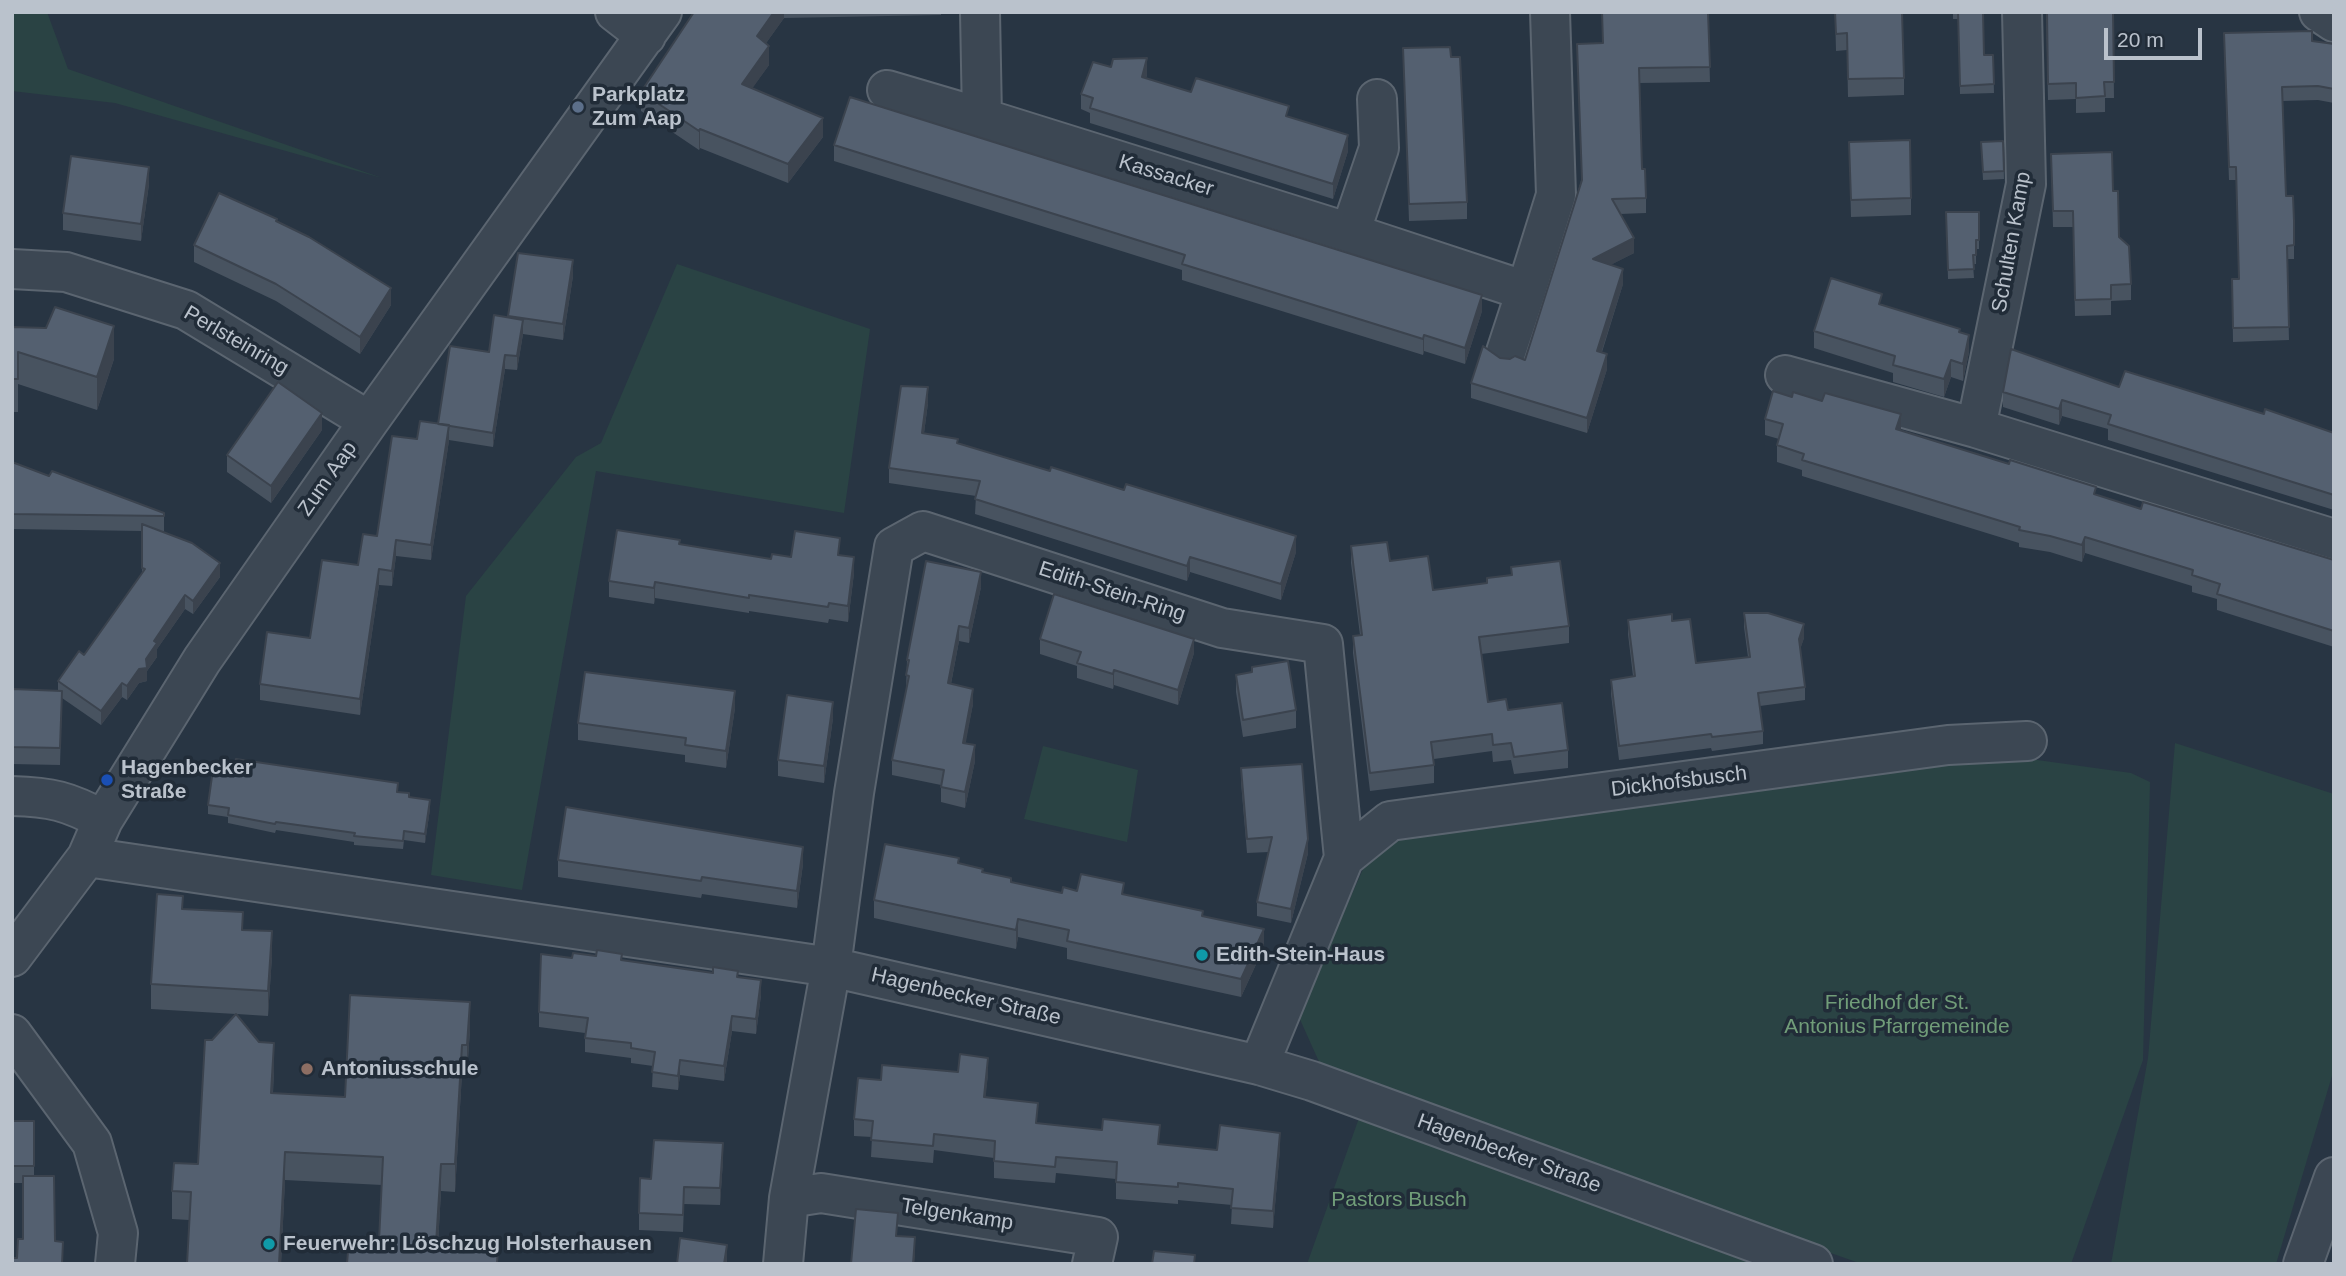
<!DOCTYPE html>
<html>
<head>
<meta charset="utf-8">
<style>
	body { margin:0 }
	#map { position:relative; width:2346px; height:1276px; overflow:hidden; background:#283543; font-family:Helvetica,sans-serif }
	canvas { display:block }
	.frame { position:absolute; inset:0; border:14px solid #bac2cc; pointer-events:none }
	.scale { position:absolute; left:2104px; top:28px; width:98px; height:32px; box-sizing:border-box; border:4px solid #bac2cc; border-top:0; padding-left:9px; font-size:21px; line-height:24px; white-space:nowrap; color:#bac2cc; -webkit-text-stroke:5px #212c38; paint-order:stroke }
</style>
</head>
<body>
<div id="map">
<canvas width="2346" height="1276"></canvas>
<div class="frame"></div>
<div class="scale">20 m</div>
</div>
<script>
const c = document.querySelector('canvas').getContext('2d');
c.lineJoin = 'round';
function fillPath(path, color) { c.fillStyle = color; c.fill(path, 'evenodd'); }
function trace(path, color, width, dash) { c.strokeStyle = color; c.lineWidth = width; c.lineCap = dash ? 'butt' : 'round'; c.setLineDash(dash || []); c.stroke(path); }
function write(font, color, halo, rows, align = 'center') {
  c.font = font + ' Helvetica,sans-serif'; c.lineWidth = 7; c.setLineDash([]); c.textBaseline = 'middle'; c.strokeStyle = halo; c.fillStyle = color; for (const [text, x, y, turn = 0] of rows) {
    c.save(); c.translate(x, y); c.rotate((+turn || 0) * Math.PI / 180); c.textAlign = isNaN(turn) ? turn : align; if (halo) c.strokeText(text, 0, 0); c.fillText(text, 0, 0); c.restore();
  }
}
const green = new Path2D(`
	M12,12H47L68,69L382,178L115,103L12,91Z
	M677,264L870,329L844,513L596,471L522,890L431,875L466,596L576,457L601,443Z
	M2175,743L2334,794V1069L2276,1264H2111L2148,1058Z
	M1043,746L1138,770L1127,842L1024,819Z
	M2030,759L2131,773L2150,782L2143,1060L2071,1264H1862L1325,1075L1298,1015L1368,858L1402,832L1929,764Z
	M1359,1118L1767,1264H1307Z`);
const minor = new Path2D(`
	M615,12L646,36
	M980,12L982,118L1350,233L1526,291L1556,195L1550,12
	M2319,12L2334,22
	M887,90L982,118
	M1350,233L1379,148L1377,99
	M12,269L66,272L186,310L369,421
	M1506,352L1526,291
	M1785,375L1976,428L2334,539
	M1976,428L2026,184L2022,12
	M12,796C51,797 68,801 103,820
	M87,857L831,967L1259,1065L1312,1081L1813,1264
	M1344,858L1390,821L1948,745L2027,741
	M12,957L87,857L103,820L202,660L369,421L662,12
	M12,1034L92,1143L118,1233L115,1264
	M789,1198L821,1193L1098,1237L1092,1264
	M783,1264L789,1198L831,967L854,793L894,547L923,531L1222,628L1323,644L1344,858L1259,1065
	M2303,1264L2334,1177`);
const wall = new Path2D(`
	M694,12H941V15L784,18L766,43L769,65L752,88L823,137L788,183L700,148L699,150L641,111V92Z
	M1708,12L1710,82L1639,83L1642,169L1646,198V213L1620,214L1634,253L1610,265L1623,284L1602,352L1607,369L1587,433L1471,398V383L1500,358L1525,360L1581,181L1603,43Z
	M1835,12L1904,78V95L1848,97L1847,50L1836,51Z
	M1953,12H1983L1984,55H1993L1994,93L1960,94L1958,19H1953Z
	M2046,12H2113L2114,98H2105V112L2076,113V99L2048,100Z
	M2312,41L2334,44V103L2318,100L2283,101L2286,196L2294,221V259H2287L2289,340L2233,342L2232,279H2239L2236,180H2229L2224,47Z
	M1403,48L1467,202V219L1409,221Z
	M1111,67L1147,74L1146,79L1191,92L1289,117L1348,151L1333,199L1090,123V113L1081,109V94Z
	M2003,141L2004,179L1983,180L1981,142Z
	M1849,142L1911,198V215L1851,217Z
	M834,145L1482,311L1465,364L1424,351L1423,355L1182,280V270L834,161Z
	M2051,154L2113,191L2119,237L2131,284V300L2111,301V315L2075,316L2073,227H2053Z
	M149,184L141,241L63,230V213Z
	M1946,212H1979V249H1976V264H1973L1974,278L1948,279Z
	M277,221L391,305L360,354L276,301L194,262V245Z
	M518,253L573,276L563,340L523,334L517,370L505,369L493,447L449,440L431,560L396,556L392,586L379,585L360,715L260,700V684L310,638L377,536L417,439L438,424L489,352L508,318Z
	M1882,305L1960,333L1969,352L1963,381L1951,377L1944,397L1893,382V373L1814,348V331Z
	M12,327L114,359L97,410L18,384V412H12Z
	M2119,387L2264,414L2334,433V510L2108,440V429L2062,416L2059,425L2003,407V392Z
	M1792,397L1822,401L1901,430L2141,509L2334,560V647L2217,610V599L2192,592V586L2085,553L2082,562L2050,552L2019,547V543L1802,476V470L1777,462V445L1779,439L1765,435V419Z
	M928,403L924,433L958,443L1296,552L1281,600L1190,572L1187,581L975,514L976,496L889,483V468Z
	M322,430L271,503L227,472V455Z
	M12,462L49,476L164,513V531H161L220,577L193,614L185,609L157,649V657L147,671V681L139,683L127,700L122,697L101,725L62,698L60,765L12,764V689L58,691V681L84,655L142,574V531L12,529Z
	M680,544L771,559L791,557L840,555L854,573L848,622L829,619L828,623L749,611V613L655,598L654,604L609,597V581Z
	M1351,546L1433,590L1487,583V578L1511,575V567L1569,626V643L1481,654L1488,702L1508,710L1568,750V768L1514,774L1511,760L1493,762L1492,751L1434,759V783L1370,791L1353,653V636L1360,635L1351,563Z
	M981,587L969,643L959,641L951,684L973,704L965,743L975,761L965,808L941,802V785L892,775V760L906,690L907,660Z
	M1744,613L1804,638L1800,649L1805,687V700L1760,706L1763,731V744L1712,751L1711,748L1619,760L1611,694V680L1633,676L1628,634V620L1672,621L1696,663L1748,657L1744,627Z
	M1040,639L1194,653L1178,705L1114,685L1113,689L1077,678V666L1040,654Z
	M1252,667L1296,710V728L1243,737L1236,692V675L1252,672Z
	M735,708L726,768L685,762V755L578,740V723Z
	M833,718L824,783L778,776V760Z
	M1241,768L1308,853L1291,923L1257,916V902L1269,852L1247,853L1241,782Z
	M398,792L430,809L425,843L404,840L403,849L354,845V842L276,830L275,833L228,823V817L208,814V805Z
	M558,860L803,864L797,908L702,894L701,898L558,877Z
	M959,864L1011,882L1062,893L1077,891L1124,895L1203,916L1264,947L1241,997L1067,959V948L1018,937L1016,949L874,918V900Z
	M183,909L243,930L272,956L268,1016L237,1014L274,1070L273,1093L345,1097L470,1030L467,1073H462L455,1192L441,1191L438,1244L498,1264L379,1241L382,1185L285,1180L281,1264H187L189,1220L172,1219V1191L198,1164L212,1040L236,1014L151,1009V984Z
	M596,956L738,977L761,995L756,1034L732,1031L724,1081L680,1075L678,1090L652,1087L653,1066L631,1063V1058L585,1052V1033L539,1027V1012L572,958Z
	M988,1074L985,1098L1038,1123L1160,1144L1217,1150L1280,1149L1273,1228L1231,1224L1232,1205L1178,1200V1204L1116,1199V1179L1056,1173L1055,1183L994,1178V1158L934,1150L933,1163L871,1157L872,1137L854,1136V1119Z
	M12,1121H34V1176H54L17,1258L23,1239V1183H12Z
	M723,1160L720,1205L684,1204L683,1232L639,1230V1213L651,1179Z`);
const shadedWall = new Path2D(`
	M774,12H784V18L757,56V36Z
	M769,46V65L742,103V84Z
	M1147,58V74L1142,93V77Z
	M823,118V137L788,183V164Z
	M700,129V148L699,150V131Z
	M1348,135V151L1333,199V184Z
	M149,167V184L141,241V224Z
	M1634,238V253L1593,274V259Z
	M573,260V276L563,340V324Z
	M1623,269V284L1597,366V351Z
	M391,288V305L360,354V337Z
	M1482,295V311L1465,364V348Z
	M523,320V334L517,370V356Z
	M114,326V359L97,410V377Z
	M1424,335V351L1423,355V339Z
	M1969,335V352L1963,381V364Z
	M1607,354V369L1587,433V418Z
	M505,355V369L493,447V433Z
	M1951,360V377L1944,397V379Z
	M928,387V403L922,448V433Z
	M2062,400V416L2059,425V409Z
	M322,413V430L271,503V486Z
	M1901,414V430L1896,429Z
	M449,425V441L431,560V545Z
	M1296,536V552L1281,600V584Z
	M2085,537V553L2082,562V545Z
	M396,540V556L392,586V571Z
	M854,557V573L848,622V606Z
	M1190,557V572L1187,581V566Z
	M220,563V577L193,614V601Z
	M379,569V585L360,715V699Z
	M981,572V587L969,643V628Z
	M655,582V598L654,604V588Z
	M185,595V609L157,649V657L147,671V681L139,683L127,700V686L146,659L154,641Z
	M1804,624V638L1799,653V639Z
	M959,626V641L948,699V683Z
	M1194,639V653L1178,705V690Z
	M1114,670V685L1113,689V674Z
	M122,683V697L101,725V711Z
	M973,689V704L963,758V743Z
	M735,691V708L726,768V751Z
	M833,702V718L824,783V766Z
	M975,745V761L965,808V792Z
	M430,800V809L425,843V834Z
	M1308,839V853L1291,923V909Z
	M803,847V864L797,908V891Z
	M1018,919V937L1016,949V930Z
	M1264,929V947L1241,997V979Z
	M272,931V956L268,1016V991Z
	M761,980V995L756,1034V1019Z
	M470,1002V1030L467,1073V1045Z
	M732,1016V1031L724,1081V1066Z
	M274,1043V1070L271,1121V1093Z
	M462,1045V1073L455,1192V1164Z
	M988,1058V1074L984,1114V1097Z
	M680,1060V1075L678,1090V1076Z
	M1280,1133V1149L1273,1228V1211Z
	M723,1143V1160L720,1205V1188Z
	M285,1152V1180L281,1264H279Z
	M441,1164V1191L437,1264L436,1244Z
	M915,1237V1257L914,1264H913Z
	M727,1245V1262L726,1264H724Z`);
const building = new Path2D(`
	M694,12H774L757,36L769,46L742,84L823,118L788,164L700,129L699,131L641,92Z
	M1602,12H1708L1710,67L1639,68L1642,169H1645L1646,198L1612,199L1634,238L1593,259L1623,269L1597,351L1607,354L1587,418L1471,383L1483,346L1500,358L1510,359L1515,356L1525,360L1582,180L1577,44L1603,43Z
	M1835,12H1902L1904,78L1848,79L1847,33L1836,34Z
	M1958,12H1983L1984,55H1993L1994,84L1960,86Z
	M2047,12H2113L2114,82H2104L2105,96L2076,98V83L2048,84Z
	M2312,31V41L2334,44V89L2318,86L2282,87L2286,196H2293L2294,221V245L2287,246L2289,327L2233,328L2232,279H2239L2236,167H2229L2224,33Z
	M1450,47L1451,57H1460L1467,202L1409,204L1403,48Z
	M1147,58L1142,77L1191,92L1196,78L1289,106L1286,116L1348,135L1333,184L1090,108L1093,98L1081,94L1093,62L1111,67L1113,59Z
	M850,97L1482,295L1465,348L1424,335L1423,339L1182,264L1185,255L834,145Z
	M1910,140L1911,198L1851,200L1849,142Z
	M2003,141L2004,171L1983,172L1981,142Z
	M2112,152L2113,191H2118L2119,237L2129,246L2131,284L2111,285V299L2075,300L2073,211H2053L2051,154Z
	M71,156L149,167L141,224L63,213Z
	M219,193L277,219L276,221L309,237L391,288L360,337L276,284L194,245Z
	M1946,212H1979V240H1976V255H1973L1974,269L1948,270Z
	M518,253L573,260L563,324L508,316Z
	M1831,278L1882,294L1879,304L1960,329L1959,332L1969,335L1963,364L1951,360L1944,379L1893,365L1895,356L1814,331Z
	M55,307L114,326L97,377L18,352V379H12V327L46,328Z
	M494,315L523,320L517,356L505,355L493,433L438,424L450,346L489,352Z
	M2011,349L2119,387L2125,371L2264,414L2265,409L2334,433V495L2108,424L2111,415L2062,400L2059,409L2003,392Z
	M278,382L322,413L271,486L227,455Z
	M901,386L928,387L922,433L958,439L957,443L1050,471L1051,467L1124,490L1126,484L1296,536L1281,584L1190,557L1187,566L975,499L980,481L889,468Z
	M1773,391L1792,397L1793,392L1822,401L1825,393L1901,414L1896,429L2009,464L2010,460L2096,487L2094,494L2141,509L2143,502L2334,560V631L2217,594L2220,584L2192,575L2193,570L2085,537L2082,545L2050,536L2019,530L2020,527L1802,460L1804,454L1777,445L1783,424L1765,419Z
	M420,421L449,425L431,545L396,540L392,571L379,569L360,699L260,684L267,632L310,638L322,560L358,565L363,534L377,536L392,436L417,439Z
	M12,462L49,476L52,471L164,513V516L12,514Z
	M142,524L192,543L220,563L193,601L185,595L154,641L157,643L146,659L147,668L139,669L127,686L122,683L101,711L58,681L79,651L84,655L145,569L142,568Z
	M617,530L680,540L679,544L771,559L772,554L791,557L795,531L840,538L838,555L854,557L848,606L829,603L828,607L749,595V598L655,582L654,588L609,581Z
	M1387,542L1390,561L1428,556L1433,590L1487,583V578L1512,575L1511,567L1560,561L1569,626L1479,637L1488,702L1506,699L1508,710L1562,703L1568,750L1514,757L1511,743L1493,745L1492,734L1431,742L1434,765L1370,773L1353,636L1362,635L1351,546Z
	M926,561L981,572L969,628L959,626L948,683L973,689L963,743L975,745L965,792L941,787L944,770L892,760L909,676L906,675L909,660H907Z
	M1054,594L1194,639L1178,690L1114,670L1113,674L1077,663L1081,652L1040,639Z
	M1744,613H1768L1804,624L1799,639L1805,687L1758,693L1763,731L1712,737L1711,734L1619,746L1611,680L1635,676L1628,620L1672,614V621L1690,619L1696,663L1750,657Z
	M1288,661L1296,710L1243,720L1236,675L1252,672V667Z
	M585,672L735,691L726,751L685,745L686,738L578,723Z
	M12,689L62,691L60,748L12,747Z
	M787,695L833,702L824,766L778,760Z
	M236,759L398,783L397,792L409,793V797L430,800L425,834L404,831L403,841L354,836L355,833L276,822L275,824L228,815L229,808L208,805L214,762L235,765Z
	M1302,764L1308,839L1291,909L1257,902L1272,837L1247,839L1241,768Z
	M566,807L803,847L797,891L702,877L701,881L558,860Z
	M885,844L959,858L958,863L983,869L982,872L1011,878V882L1062,893L1063,887L1077,891L1081,874L1124,883L1122,894L1203,911L1202,916L1264,929L1241,979L1067,941L1069,930L1018,919L1016,930L874,900Z
	M157,894L183,896L182,909L243,912L242,930L272,931L268,991L151,984Z
	M597,950L622,954L621,960L713,973V967L738,971L737,977L761,980L756,1019L732,1016L724,1066L680,1060L678,1076L652,1072L655,1052L631,1048V1043L585,1038L588,1018L539,1012L541,954L572,958L573,953L596,956Z
	M350,995L470,1002L467,1045H462L455,1164H441L436,1244L498,1248L497,1264H347L349,1239L379,1241L383,1157L285,1152L279,1264H187L191,1192L172,1191L174,1163L198,1164L205,1040H212L236,1014L259,1042L274,1043L271,1093L345,1097Z
	M960,1054L988,1058L984,1097L1038,1103L1036,1123L1102,1130L1103,1119L1160,1125L1158,1144L1217,1150L1220,1125L1280,1133L1273,1211L1231,1208L1233,1189L1178,1183V1187L1116,1182L1117,1162L1056,1157L1055,1167L994,1161L995,1141L934,1134L933,1146L871,1140L873,1121L854,1119L858,1078L881,1080L882,1065L958,1072Z
	M12,1121H34V1166H12Z
	M654,1140L723,1143L720,1188L684,1187L683,1215L639,1213L640,1178L651,1179Z
	M23,1176H54L55,1241L63,1242L62,1264H12V1258H17L18,1239H23Z
	M856,1209L898,1213L896,1236L915,1237L913,1264H851Z
	M680,1238L727,1245L724,1264H677Z
	M1154,1251L1195,1255L1194,1264H1152Z`);
const markers = [
	[578,107,7,"#5c6f8a"],
	[107,780,7,"#1a4fb4"],
	[1202,955,7,"#0f9aa8"],
	[307,1069,7,"#8d6e63"],
	[269,1244,7,"#0f9aa8"]
];
const poiNames = [
	["Parkplatz",592,95],
	["Zum Aap",592,119],
	["Hagenbecker",121,768],
	["Straße",121,792],
	["Edith-Stein-Haus",1216,955],
	["Antoniusschule",321,1069],
	["Feuerwehr: Löschzug Holsterhausen",283,1244]
];
const streetNames = [
	["Kassacker",1166,176,17],
	["Schulten Kamp",2012,242,-80],
	["Perlsteinring",236,341,30],
	["Zum Aap",328,479,-55],
	["Edith-Stein-Ring",1112,592,18],
	["Dickhofsbusch",1679,782,-7],
	["Hagenbecker Straße",966,997,13],
	["Hagenbecker Straße",1509,1154,20],
	["Telgenkamp",957,1215,9]
];
const parkNames = [
	["Friedhof der St.",1897,1003],
	["Antonius Pfarrgemeinde",1897,1027],
	["Pastors Busch",1399,1200]
];
fillPath(green, '#2a4344');
trace(minor, '#5b6570', 42);
trace(minor, '#3c4753', 38);
fillPath(wall, '#485360');
fillPath(shadedWall, '#3b434e');
fillPath(building, '#546070');
trace(building, '#3b434e', 2);
for (const [x, y, r, color] of markers) { const dot = new Path2D(); dot.arc(x, y, r, 0, 2 * Math.PI); c.fillStyle = color; c.fill(dot); trace(dot, '#212c38', 2.5); }
write('bold 21px', '#bac2cc', '#212c38', poiNames, 'left');
write('21px', '#bac2cc', '#212c38', streetNames);
write('21px', '#719d79', '#212c38', parkNames);
</script>
</body>
</html>
